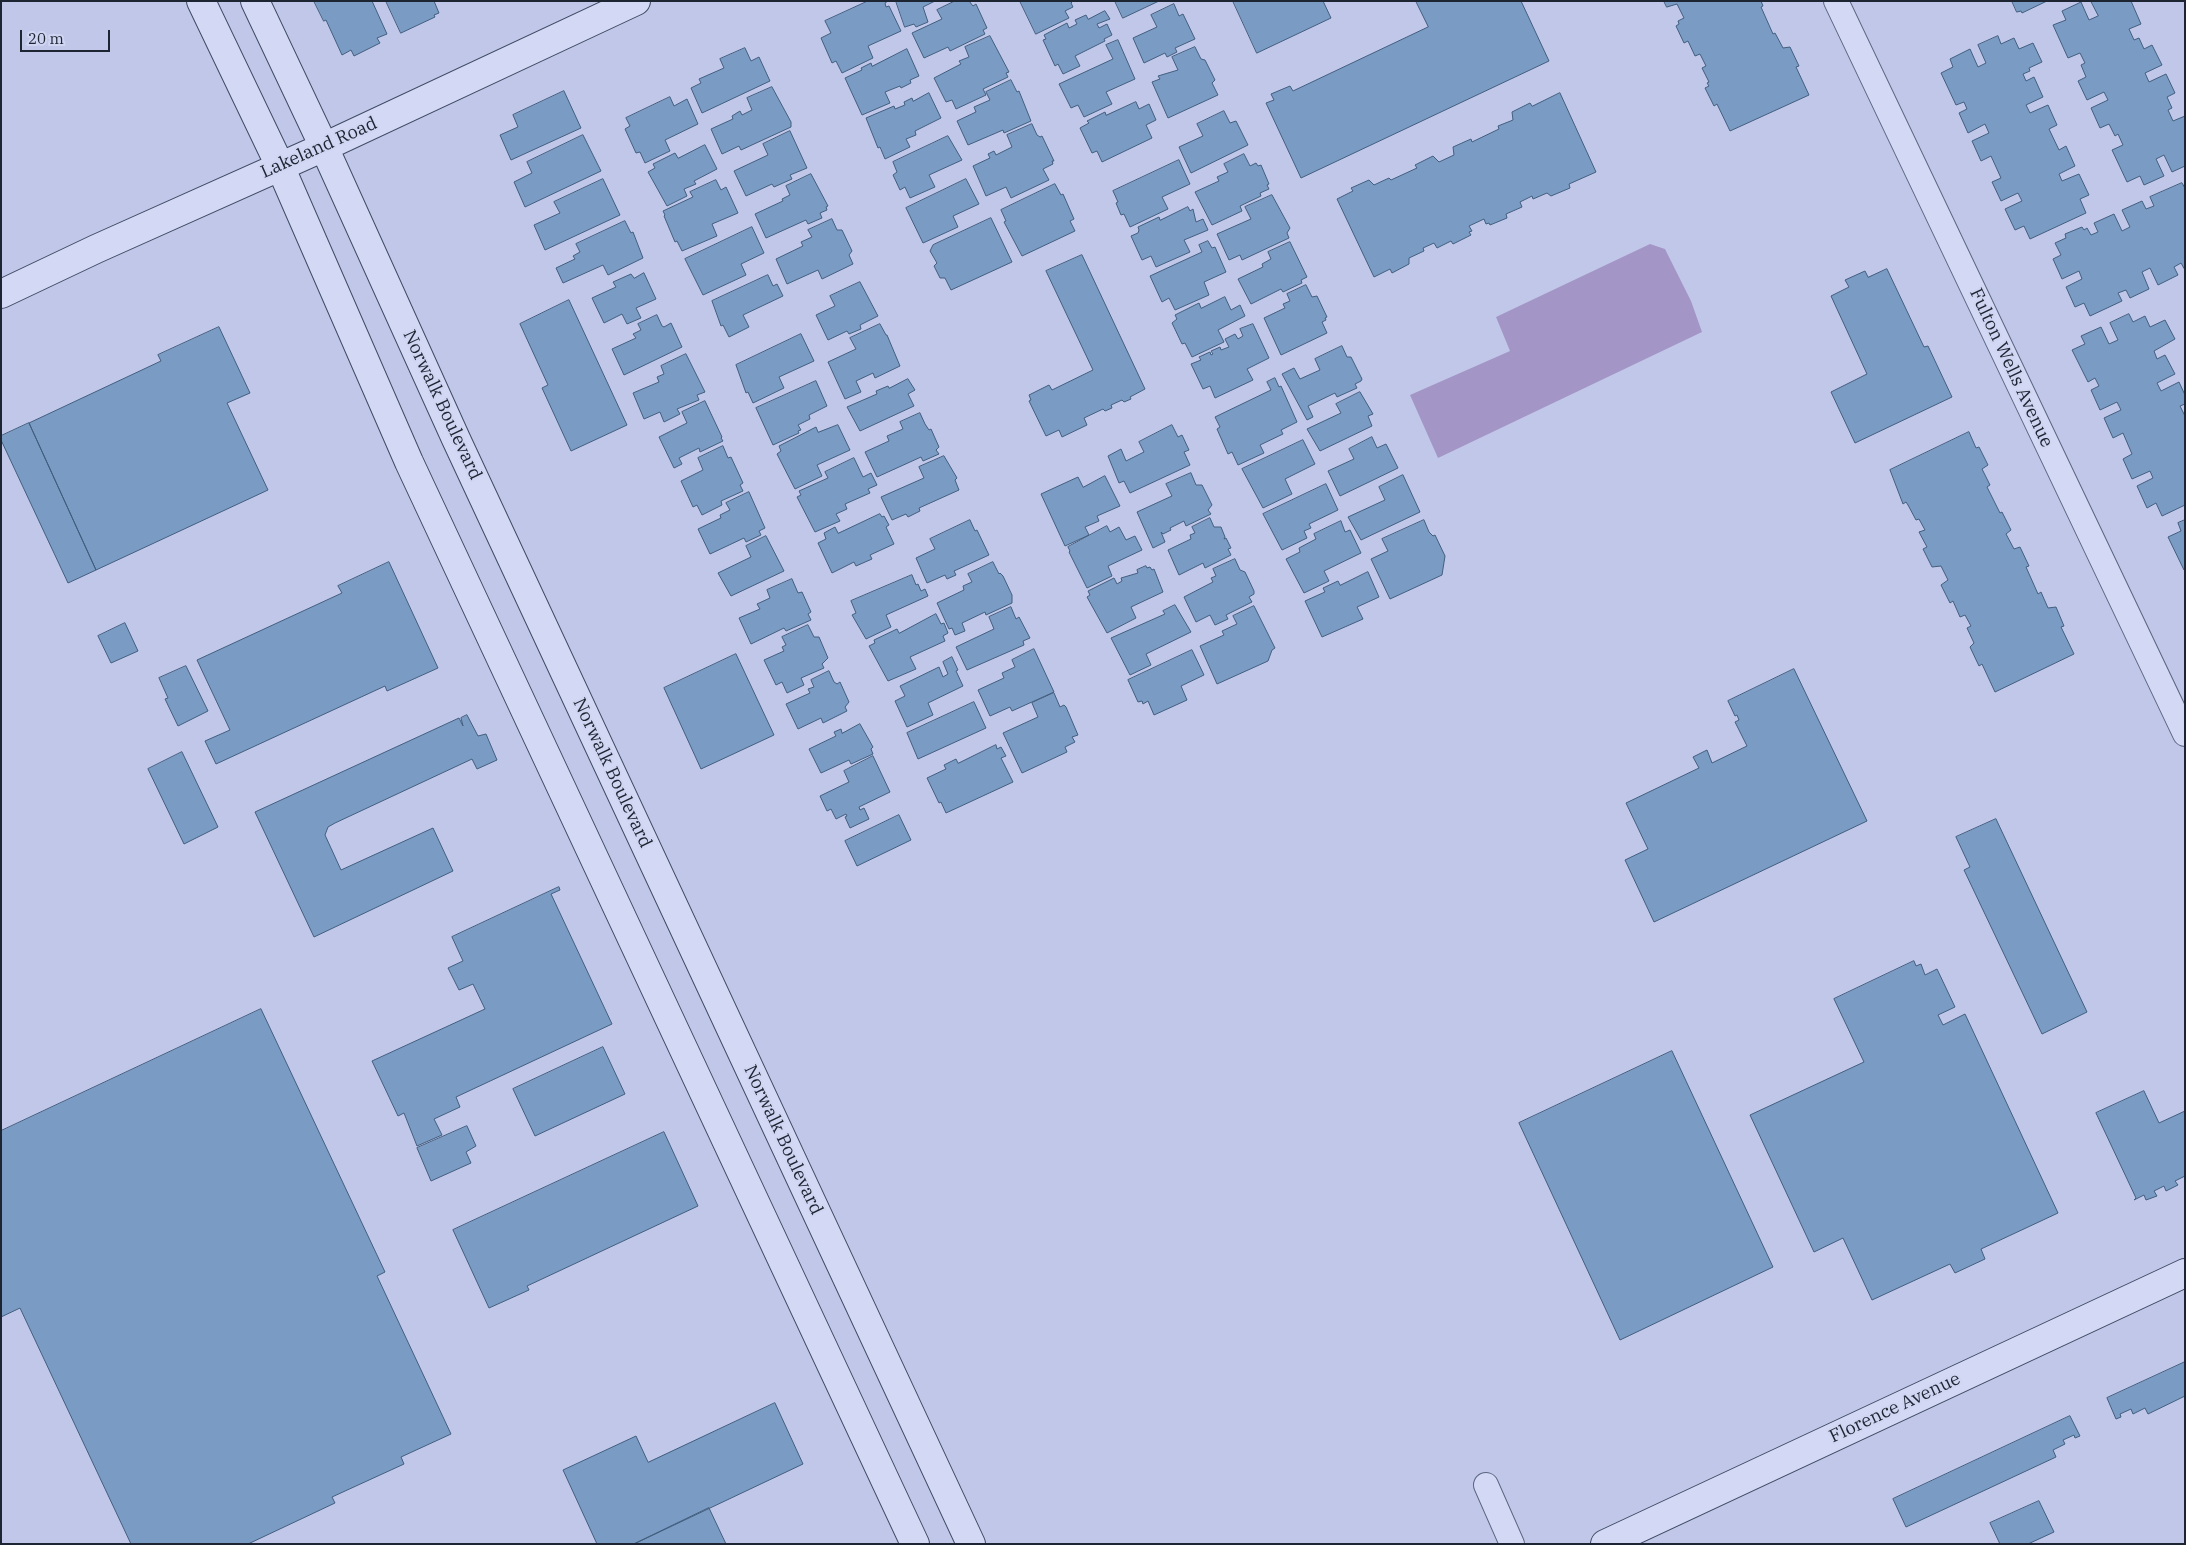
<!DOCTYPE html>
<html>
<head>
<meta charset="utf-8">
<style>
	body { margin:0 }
	#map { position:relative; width:2186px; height:1545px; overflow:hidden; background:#c1c7e9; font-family:"IBM Plex Serif",serif }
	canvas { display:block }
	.frame { position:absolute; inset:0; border:2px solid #1d2532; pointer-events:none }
	.scale { position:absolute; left:20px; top:30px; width:90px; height:22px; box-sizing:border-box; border:2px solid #1d2532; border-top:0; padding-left:6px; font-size:15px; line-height:18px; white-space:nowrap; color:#1d2532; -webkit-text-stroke:4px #d0d5f2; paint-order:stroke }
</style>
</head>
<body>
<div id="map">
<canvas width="2186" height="1545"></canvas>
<div class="frame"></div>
<div class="scale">20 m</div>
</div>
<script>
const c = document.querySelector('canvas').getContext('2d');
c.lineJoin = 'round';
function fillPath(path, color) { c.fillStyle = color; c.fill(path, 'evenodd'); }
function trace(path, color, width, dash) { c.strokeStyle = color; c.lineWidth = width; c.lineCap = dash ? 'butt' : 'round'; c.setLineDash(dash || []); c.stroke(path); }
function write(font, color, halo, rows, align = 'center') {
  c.font = font + ' "IBM Plex Serif",serif'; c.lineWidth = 4; c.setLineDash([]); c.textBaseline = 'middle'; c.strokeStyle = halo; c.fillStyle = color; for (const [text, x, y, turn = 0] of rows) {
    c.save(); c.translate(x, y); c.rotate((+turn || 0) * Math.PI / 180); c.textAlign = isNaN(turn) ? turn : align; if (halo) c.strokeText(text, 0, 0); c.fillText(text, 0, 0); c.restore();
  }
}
const green = new Path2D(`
	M1650,244L1665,249L1691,301L1702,332L1438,458L1410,395L1510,351L1496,317Z`);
const building = new Path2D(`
	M314,1H372L387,34L377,38L380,43L354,56L351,50L342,55L326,20L324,21Z
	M386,1H434L439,13L434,15L435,17L401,33Z
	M868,1H888L885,3L886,7L889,6L901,31L868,46L873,58L842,73L836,61L832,63L821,38L831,33L825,21Z
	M896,1H935L923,7L928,22L916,27L914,24L905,27Z
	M955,1H969L973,6L976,4L987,28L983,30L985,34L950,51L948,47L924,58L912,33L942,19L937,10Z
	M1020,1H1073L1071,3L1073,7L1065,11L1069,18L1036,34Z
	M1115,1H1159L1123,18Z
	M1233,1H1323L1331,18L1257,53Z
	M1416,1H1521L1549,61L1301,178L1266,103L1274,100L1271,94L1290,86L1293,91L1428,27Z
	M1664,1H1761L1763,6L1761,7L1773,34L1775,33L1783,48L1790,47L1799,66L1796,67L1809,95L1730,131L1717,104L1714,106L1705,88L1709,86L1707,83L1709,82L1702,68L1706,66L1700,54L1695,56L1688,41L1684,43L1676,26L1679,24L1678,21L1684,18L1677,4L1667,7Z
	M2012,1H2047L2022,13L2021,11L2017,12Z
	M2091,1H2131L2141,24L2129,29L2134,40L2139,38L2144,49L2152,45L2162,65L2145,73L2149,82L2166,74L2175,93L2167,97L2172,108L2168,110L2173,121L2185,116V166L2172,172L2164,155L2156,159L2164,176L2144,185L2140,176L2127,182L2112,150L2123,145L2118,134L2115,136L2109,124L2100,128L2091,108L2108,100L2104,92L2087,100L2078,81L2086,77L2081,65L2085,63L2080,53L2068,58L2053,25L2066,20L2062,11L2081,2L2089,20L2098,16Z
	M1174,4L1179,16L1183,14L1195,39L1175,48L1177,52L1167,57L1165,53L1144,63L1133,38L1157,27L1151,15Z
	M1105,11L1110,19L1097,24L1099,28L1107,24L1112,35L1104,39L1105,41L1075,56L1080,66L1063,74L1058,64L1055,66L1043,40L1046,39L1044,35L1067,23L1069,28L1077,24L1075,20L1086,15L1088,19Z
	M990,36L1009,72L1006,73L1008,77L983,89L986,95L956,109L952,100L946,102L934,78L961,64L959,61L969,57L965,47Z
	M1998,36L2001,44L2014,38L2019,49L2033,43L2042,62L2029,68L2030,71L2023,74L2026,81L2034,77L2043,97L2026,105L2030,113L2048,105L2057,125L2049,129L2059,150L2066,146L2075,166L2059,174L2062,181L2079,174L2089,195L2080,199L2086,213L2030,239L2024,226L2015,230L2005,209L2022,201L2018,193L2001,201L1992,182L2001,178L1991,156L1981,161L1972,141L1989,133L1985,124L1968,133L1959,113L1967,109L1964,102L1956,105L1941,73L1953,67L1950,59L1970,49L1978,67L1986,63L1978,45Z
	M1118,40L1135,79L1106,92L1112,104L1084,117L1078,105L1071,108L1059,84L1113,59L1106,45Z
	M1195,47L1201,59L1205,60L1215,80L1212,83L1218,95L1168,118L1152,82L1160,79L1158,76L1178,70L1172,57Z
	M745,48L751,61L759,57L770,81L702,113L691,88L701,83L699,79L724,68L720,59Z
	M907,49L919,76L910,80L911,83L901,88L900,86L885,92L890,103L862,115L845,78L862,70L861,68L871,63L872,66Z
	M1011,80L1017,92L1019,91L1031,121L1004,133L1003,130L968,145L957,121L976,112L974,107L990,100L986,92Z
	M772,87L791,122V127L741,150L739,146L722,154L711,129L733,119L732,116L740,111L742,115L752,110L747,98Z
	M564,91L581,128L511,160L500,135L518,127L513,115Z
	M929,93L941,118L915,131L916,135L906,139L910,147L885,159L880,147L878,148L866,118L894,106L895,109L905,105L904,102L912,98L913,101Z
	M1560,93L1596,172L1569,184L1570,188L1551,196L1547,193L1533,199L1532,196L1520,202L1522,207L1506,214L1507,218L1490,225L1489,223L1486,224L1484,219L1469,226L1472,231L1469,232L1471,235L1453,244L1451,241L1437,248L1434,243L1423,248L1424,251L1409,258V264L1392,273L1390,269L1374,277L1337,199L1353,191L1351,188L1369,180L1374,185L1389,178L1391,180L1417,168L1415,165L1433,156L1439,162L1454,155L1453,147L1471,139L1472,142L1499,129L1498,126L1513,120L1512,112L1530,103L1532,106Z
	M670,97L674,106L687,99L698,124L665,140L670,151L645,163L640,152L636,153L625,129L630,126L626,118Z
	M1136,102L1139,109L1149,104L1156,120L1146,125L1152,138L1102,162L1097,151L1092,153L1080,128L1089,123L1087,121L1105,112L1106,115Z
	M1224,111L1230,123L1236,121L1248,145L1191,173L1179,147L1203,136L1197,124Z
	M1032,124L1037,135L1040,137L1042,136L1054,161H1052L1053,164L1043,169L1049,180L1011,198L1006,187L986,196L973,166L990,158L988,154L994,151L996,155L1012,147L1007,135Z
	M790,131L807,168L790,175L792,179L774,187L772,184L746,196L734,171L768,155L763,144Z
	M583,135L601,171L525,207L514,182L532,173L527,162Z
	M948,136L962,160L929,175L935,187L910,198L905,187L900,190L893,175L897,172L893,162Z
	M705,145L717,169L694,181L696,184L684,189L687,196L667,206L648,172L655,168L653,164L675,153L678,158Z
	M1244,154L1250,166L1256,163L1258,166L1261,165L1269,184L1267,185L1269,189L1260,193L1261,196L1240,206L1242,211L1212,225L1195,192L1219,181L1217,177L1228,172L1224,164Z
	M1179,160L1190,184L1162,197L1168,209L1130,227L1124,214L1121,215L1116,203L1118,202L1113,191Z
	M811,174L828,206L826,207L827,210L820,213L822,218L808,224L806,220L766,238L755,214L783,201L782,199L790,195L786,186Z
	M603,179L620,215L545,250L534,225L560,213L554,202Z
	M966,179L979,204L953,216L958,227L923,243L906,208Z
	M716,180L721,190L726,187L738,213L712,224L717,236L682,251L677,241L675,242L664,216L665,215L663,211L693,197L690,192Z
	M2182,183L2185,188V270L2181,263L2174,267L2178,275L2158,285L2150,268L2142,272L2149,289L2130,298L2126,290L2118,293L2122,301L2090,316L2084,303L2075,307L2066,287L2082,279L2079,271L2062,279L2053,259L2061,255L2055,243L2066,238L2065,234L2082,227L2084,230L2087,228L2091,235L2098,232L2094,223L2114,214L2122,231L2130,227L2122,210L2142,201L2146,209L2154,206L2150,197Z
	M1055,184L1061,195L1063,194L1074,219L1070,221L1075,231L1022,256L1004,222L1006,221L1001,210Z
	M1272,195L1290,228L1287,233L1289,238L1242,260L1240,255L1229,260L1217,234L1251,219L1245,207Z
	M1188,207L1190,211L1193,209L1196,222L1203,219L1208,230L1184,240L1190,252L1156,267L1151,256L1142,260L1131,236L1138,233L1139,230L1138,227L1159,217L1160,220Z
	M991,218L1012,262L951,290L945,278H940L934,266L937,263L930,251L933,245Z
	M832,219L837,230H842L852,251L849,255L853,264L822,279L818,270L787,284L776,259L803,246L801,242L812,237L808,230Z
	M625,221L631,233L633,232L643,258L608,275L603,265L563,283L556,268L575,259L573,256L580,252L576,244Z
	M752,227L764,253L741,264L746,275L703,295L685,259Z
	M1208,241L1212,248L1215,247L1226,272L1204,282L1209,295L1175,310L1169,298L1162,302L1150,276L1202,252L1199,245Z
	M1290,242L1307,277L1301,280L1302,283L1283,292L1281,289L1251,304L1238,279L1263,267L1262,264L1271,259L1268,252Z
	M1082,255L1145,389L1130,397L1131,399L1124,402L1122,400L1111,405L1112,408L1105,411L1103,409L1084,418L1087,425L1062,437L1059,430L1046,436L1029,401L1031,400L1029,395L1049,385L1052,390L1093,370L1046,271Z
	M1887,269L1924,347L1928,346L1952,397L1855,443L1831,392L1867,374L1831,296L1849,287L1845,280L1865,271L1868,277Z
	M644,273L656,299L636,308L641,318L627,324L622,314L604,323L592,298L616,287L613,282L631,274L634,278Z
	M768,275L773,286L777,284L783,296L743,315L749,327L729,337L723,325L721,326L712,301Z
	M860,282L878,316L860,325L861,329L849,334L847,331L828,340L816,315L835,306L830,296Z
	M1306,285L1312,297L1317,296L1327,317L1325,318L1326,320L1322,322L1327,333L1281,355L1264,318L1285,308L1283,304L1290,301L1287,294Z
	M1225,297L1231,310L1240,305L1245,316L1218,330L1224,342L1192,357L1185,343L1182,344L1172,323L1177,319L1175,315L1199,303L1201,308Z
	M569,300L627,425L571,451L542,388L548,385L520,324Z
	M2129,314L2133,322L2145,316L2150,327L2165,320L2175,339L2154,351L2157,359L2165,355L2175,374L2157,383L2161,391L2179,382L2185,395V404L2180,406L2185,416V505L2162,516L2156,503L2147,508L2137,486L2153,478L2150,471L2132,479L2123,459L2132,454L2123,433L2113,438L2104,418L2121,410L2117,402L2100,410L2091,390L2099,386L2095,378L2088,382L2072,350L2085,344L2081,336L2101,327L2109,344L2118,340L2110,323Z
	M657,315L662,326L664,327L671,323L682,347L624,375L612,349L636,338L633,334L641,330L638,324Z
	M880,324L886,335H887L900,366L875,378L873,373L856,381L861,392L845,399L828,362L856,349L850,338Z
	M1253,324L1269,358L1247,369L1253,380L1215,398L1210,386L1203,389L1191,364L1201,360L1199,357L1210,352L1211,355L1213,354L1211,351L1220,347L1221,350L1229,347L1225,339L1235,334L1238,339L1243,336L1240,329Z
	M219,327L250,393L227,403L268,490L96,570L29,423L161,361L158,355Z
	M801,334L814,361L779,377L784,388L753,403L748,392L746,393L736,365Z
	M1342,346L1347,357H1351L1362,379L1361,381L1355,384L1357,388L1337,397L1335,393L1308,406L1313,417L1307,420L1282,374L1294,368L1300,379L1320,370L1315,359Z
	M686,354L705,392L697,395L699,400L677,409L680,414L664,422L660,412L644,419L633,393L659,382L657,377L664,374L661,366Z
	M1275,378L1279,387L1281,386L1297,422L1281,430L1283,434L1260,445L1264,453L1238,465L1232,452L1228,454L1217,429L1220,427L1215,417L1271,390L1267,382Z
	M908,379L915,390L908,394L914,406L860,431L847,407L877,394L876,391L888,386L889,388Z
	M816,381L827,406L809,415L810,419L798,425L801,430L798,431L799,433L773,445L756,408Z
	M1360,392L1373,414L1368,416L1372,426L1320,451L1307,429L1341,413L1336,404Z
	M705,401L722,437L721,438L723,441L700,452L699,448L679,458L682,464L674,468L659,437L687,423L682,412Z
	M920,413L925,424L929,430L931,429L939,447L936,450L939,454L923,461L921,457L877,477L865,452L889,441L887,436L903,429L900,422Z
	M29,423L96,570L68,583L1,440V436Z
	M838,425L850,450L817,465L822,476L795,489L777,454L781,451L779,446L816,427L818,432Z
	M1172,425L1178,437L1182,435L1189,450L1184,452L1190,465L1130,493L1124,481L1119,483L1108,456L1121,449L1126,461L1144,452L1139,442Z
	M1969,432L1976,448L1979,447L1988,465L1982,469L1990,485L1987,487L2000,513L2002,512L2011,530L2006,534L2014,549L2020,547L2029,566L2026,567L2038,594L2041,592L2048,608L2056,607L2064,626L2061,627L2074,654L1995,692L1982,664L1979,666L1970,647L1974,643L1967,628L1971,626L1965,615L1960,617L1953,601L1950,603L1941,585L1948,580L1941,566L1932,567L1923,549L1927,547L1919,532L1925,530L1919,519L1916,520L1908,505L1906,502L1903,504L1890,470Z
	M1372,437L1377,448L1386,444L1398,468L1340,496L1328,471L1354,459L1349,449Z
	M1303,440L1315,464L1285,479L1292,494L1263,508L1242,469Z
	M723,446L728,458L731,457L743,483L740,485L743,491L721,501L722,505L702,515L697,505L693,507L681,481L703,470L698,458Z
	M944,456L957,478L955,480L959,490L919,508L920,511L908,517L906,514L892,520L881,497L924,478L919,467Z
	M854,458L863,477L871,473L877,485L868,489L870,493L845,504L847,509L836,514L840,521L815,532L797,497L801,495L799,491L828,478L825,472Z
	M1191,473L1196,485H1202L1212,505L1208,510L1211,514L1186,526L1184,521L1170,528L1171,530L1163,534L1161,532L1165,542L1153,548L1137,512L1172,496L1166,484Z
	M1403,475L1420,512L1361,540L1348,517L1385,500L1379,487Z
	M1105,476L1120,506L1097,516L1099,521L1085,527L1089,535L1065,546L1041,494L1078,477L1083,487Z
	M1326,484L1338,510L1309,524L1311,528L1304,531L1307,538L1282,550L1263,514Z
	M749,492L765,528L759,531L761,535L746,542L744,538L710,554L698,529L721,518L720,515L730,510L726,503Z
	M880,514L882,517L884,516L889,525L886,527L894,544L870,555L872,559L856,566L854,562L832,573L818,543L826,539L824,533L835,527L838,533Z
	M1210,518L1214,527H1221L1225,537L1224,539L1226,538L1231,548L1228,549L1231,555L1205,568L1203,563L1179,575L1168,550L1191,539L1190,535L1195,533L1192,527Z
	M970,520L975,531L977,530L989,555L954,571L956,575L947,579L945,575L927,583L916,558L935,549L930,539Z
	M1424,520L1429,532L1433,536L1435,535L1445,556L1442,575L1390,599L1371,559L1388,551L1382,539Z
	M2185,520V569L2184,570L2168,537L2181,531L2178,523Z
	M1341,521L1345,532L1350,530L1361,553L1324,571L1329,581L1304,593L1286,559L1300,552L1299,548L1316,539L1314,534Z
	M1107,526L1110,532L1119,527L1126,540L1135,536L1142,550L1108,566L1112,576L1087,588L1069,552L1070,551L1068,547Z
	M766,536L784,571L731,596L718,573L751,557L746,546Z
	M1235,559L1240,570L1245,572L1254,591V594L1249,597L1252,602L1226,615L1228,619L1215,625L1210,615L1196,622L1184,597L1213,582L1211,578L1216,576L1213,569Z
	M389,562L438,668L387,691L385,686L216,764L205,741L230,730L197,660L342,593L338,586Z
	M993,562L999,574L1000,573L1003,576L1012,595V603L986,615L985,612L962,623L965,631L955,635L952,628L949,629L937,603L964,590L963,586L972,582L968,574Z
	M1146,566L1147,568L1150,567L1152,570L1154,569L1163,592L1131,607L1136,618L1107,633L1087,597L1090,595L1088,591L1114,578L1117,584L1122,581L1121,578L1138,573L1137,570Z
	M1368,572L1379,597L1357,607L1363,619L1322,637L1305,601L1325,592L1323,588L1338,581L1340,585Z
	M912,575L916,585L918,584L921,591L925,589L928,596L886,615L891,627L866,639L852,615L856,613L851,601Z
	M792,579L798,593L802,592L811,612L808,614L811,620L786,631L784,628L751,644L739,618L760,609L757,604L770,598L767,590Z
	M1175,605L1191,632L1146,654L1151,665L1130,675L1111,638L1165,614L1163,611Z
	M1254,606L1275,648L1272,650L1268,661L1217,684L1200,646L1224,635L1222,631L1237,624L1233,616Z
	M1011,607L1016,619L1019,617L1030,638L1023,641L1024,645L967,670L956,647L994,629L989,617Z
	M936,614L941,624L944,623L948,633L943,636L945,641L910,657L916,669L888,681L869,646L875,643L874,640L897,629L899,633Z
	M125,623L138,651L111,663L98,636Z
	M808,625L814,637H819L828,658L822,664L824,668L801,678L804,685L787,693L782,682L776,685L764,660L784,651L782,647L786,645L782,637Z
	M1034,649L1054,692L1012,711L1010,707L990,716L978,690L1004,678L1002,673L1015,667L1012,660Z
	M1192,650L1204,675L1181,686L1187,700L1154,715L1148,701L1143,704L1142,701L1138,702L1128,680Z
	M736,654L774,735L701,769L664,688Z
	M952,657L958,670L956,671L963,686L928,703L933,715L907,727L895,701L905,696L900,686L939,667L943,677L948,674L943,662Z
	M186,666L208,711L178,726L165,699L168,698L159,678Z
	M1794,669L1867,821L1654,922L1625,860L1648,849L1626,803L1699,768L1693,757L1707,750L1712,763L1747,746L1735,722L1739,720L1737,715L1735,716L1728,701Z
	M829,671L834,682L837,684L840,682L849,702L845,707L847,711L823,723L821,718L798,729L786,704L810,693L808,689L814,687L811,680Z
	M1054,693L1060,707L1064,705L1066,707L1078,735L1072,737L1075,742L1065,747L1067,752L1022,773L1003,733L1038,717L1032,703Z
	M974,702L986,728L918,759L907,733Z
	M467,715L478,736L486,734L497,760L477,769L472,759L335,823L328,827L325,835L341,870L433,828L453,871L314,937L255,812L459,718L463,726L461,718Z
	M860,724L873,747L871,749L873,754L851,764L849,760L821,773L809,749L836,736L834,732L841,729L842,733Z
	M996,745L997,749L1001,747L1006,756L1001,758L1013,782L946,813L941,802L939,803L927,778L946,769L944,765L956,759L958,763Z
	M182,752L218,827L184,844L148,769Z
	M873,756L890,792L859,807L860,810L864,808L869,819L850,828L845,817L847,816L846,814L836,819L831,809L827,811L820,796L849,782L844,771Z
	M899,815L911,840L857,866L845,841Z
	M1996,819L2087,1012L2042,1034L1964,870L1970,867L1956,837Z
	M559,887L560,890L551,894L612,1024L456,1097L460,1107L434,1119L442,1135L417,1146L404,1113L398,1116L372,1061L485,1009L473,984L459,990L448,968L463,961L452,937Z
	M1914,961L1916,966L1921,964L1925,975L1937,969L1955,1007L1938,1015L1943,1025L1965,1014L2058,1213L1981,1249L1985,1259L1955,1273L1950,1264L1872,1300L1843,1238L1814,1252L1750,1115L1864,1062L1834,999Z
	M261,1009L385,1272L377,1276L451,1434L401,1457L404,1464L332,1497L335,1503L248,1544H131L20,1308L1,1317V1131Z
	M603,1047L625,1094L535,1136L513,1089Z
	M1672,1051L1773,1267L1620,1340L1519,1123Z
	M2144,1091L2159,1123L2185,1111V1176L2175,1181L2178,1185L2166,1191L2164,1186L2154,1191L2157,1196L2146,1200L2144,1195L2134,1200L2136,1198L2096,1113Z
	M467,1126L476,1146L466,1152L471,1163L431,1181L417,1148Z
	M664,1132L698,1206L527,1286L529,1290L489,1308L453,1230Z
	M2185,1362V1396L2148,1414L2145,1408L2133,1414L2131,1409L2120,1414L2121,1417L2116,1419L2107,1398Z
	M775,1403L803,1464L634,1544H597L563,1470L636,1436L648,1462Z
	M2070,1416L2080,1436L2075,1438L2074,1435L2063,1440L2065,1444L2053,1450L2056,1457L1906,1527L1893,1499Z
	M2039,1501L2054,1532L2028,1544H2000L1990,1523Z
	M709,1508L726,1544H634Z`);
const street = new Path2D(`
	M1836,1L2185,734
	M1486,1485L1512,1544`);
const secondary = new Path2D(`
	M201,1L280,166L409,462L915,1544
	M255,1L324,147L456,439L971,1544
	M1,294L96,249L324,147L636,1
	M1605,1544L2185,1273`);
const streetNames = [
	["Lakeland Road",319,148,-24],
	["Fulton Wells Avenue",2011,368,65],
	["Norwalk Boulevard",442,405,65],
	["Norwalk Boulevard",612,773,65],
	["Norwalk Boulevard",783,1140,65],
	["Florence Avenue",1895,1408,-25]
];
fillPath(green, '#a396c6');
fillPath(building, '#7a9bc4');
trace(building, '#425e7e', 1);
trace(street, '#5a6781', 26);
trace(secondary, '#3e4b63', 30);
trace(street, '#d3d8f5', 24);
trace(secondary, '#d3d8f5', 28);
write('18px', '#1d2532', '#d0d5f2', streetNames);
</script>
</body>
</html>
